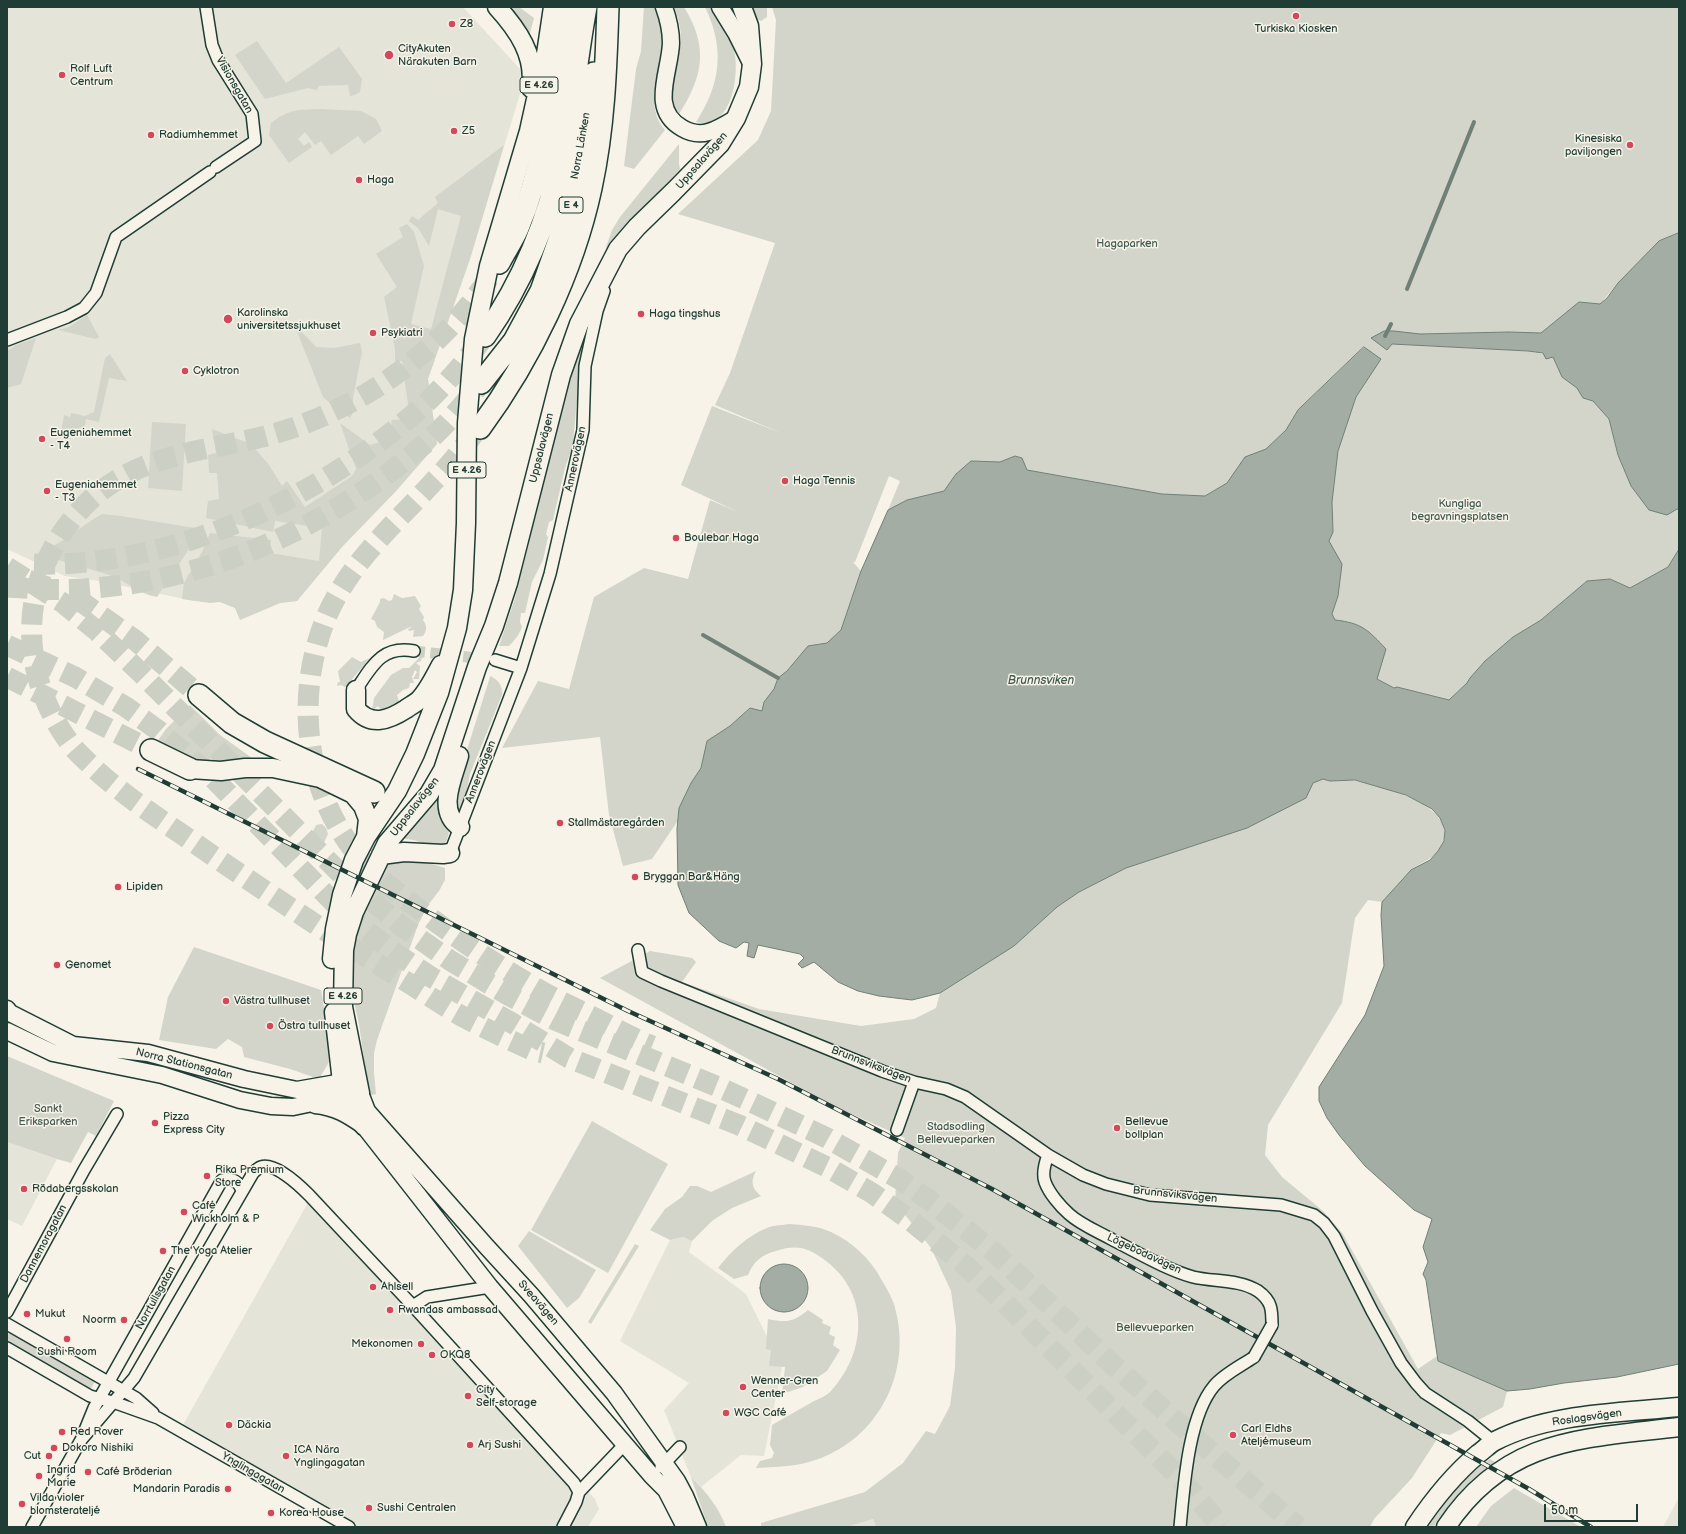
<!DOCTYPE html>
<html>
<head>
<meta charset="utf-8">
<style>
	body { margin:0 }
	#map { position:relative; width:1686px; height:1534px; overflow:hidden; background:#f7f3e8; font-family:"Balsamiq Sans",sans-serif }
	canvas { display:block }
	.frame { position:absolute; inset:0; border:8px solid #1f3d34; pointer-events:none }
	.scale { position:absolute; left:1544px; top:1504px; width:94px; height:18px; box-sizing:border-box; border:2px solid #1f3d34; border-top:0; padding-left:5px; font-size:12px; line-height:14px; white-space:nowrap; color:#1f3d34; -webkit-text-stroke:3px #f7f3e8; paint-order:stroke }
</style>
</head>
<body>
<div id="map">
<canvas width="1686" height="1534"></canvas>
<div class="frame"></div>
<div class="scale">50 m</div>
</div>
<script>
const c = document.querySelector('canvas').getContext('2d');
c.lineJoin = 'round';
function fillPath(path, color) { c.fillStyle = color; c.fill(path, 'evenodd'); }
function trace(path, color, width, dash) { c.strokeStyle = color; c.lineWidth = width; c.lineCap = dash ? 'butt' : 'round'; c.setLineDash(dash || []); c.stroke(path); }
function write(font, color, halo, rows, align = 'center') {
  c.font = font + ' "Balsamiq Sans",sans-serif'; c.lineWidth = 3; c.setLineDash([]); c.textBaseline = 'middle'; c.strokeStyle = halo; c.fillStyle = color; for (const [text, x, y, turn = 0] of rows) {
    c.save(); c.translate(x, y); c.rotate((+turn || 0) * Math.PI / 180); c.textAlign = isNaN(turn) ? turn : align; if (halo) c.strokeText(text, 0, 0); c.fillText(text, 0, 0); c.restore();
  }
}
const built = new Path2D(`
	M7,7H463L521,70L520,94L470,259L428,379L437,444L397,490L342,547L297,601L280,603L240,620L235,608L220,602L194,601L99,581L65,576L7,549Z
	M7,1142L57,1159L22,1226L7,1219Z
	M315,1190L595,1499L599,1509L588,1527H350L179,1432Z
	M683,1237L692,1241L689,1252L746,1294L782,1367L764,1456L741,1455L701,1487L691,1477L664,1410L689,1383L620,1341L670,1240Z
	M1679,1497V1527H1663Z
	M873,1519L876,1527H847Z`);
const green = new Path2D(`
	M509,7H519L534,18L530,33V41Z
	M644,7H656C660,20 664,33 663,47C660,75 644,106 665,130L634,169L624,166L636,69L641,51Z
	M674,7H684C709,47 703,77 679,114C662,97 681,60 681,38C681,28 678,17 674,7Z
	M705,7H716C723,21 731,34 734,50C740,74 732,132 696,122C721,84 725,48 705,7Z
	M751,7H767V17L761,21C754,19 753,14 751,7Z
	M772,7H1679V233L1659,242L1618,283L1600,304L1579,302L1541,333L1509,332L1420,334L1384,331L1391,344L1528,351L1553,356L1562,377L1578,388L1583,398L1593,401L1609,419L1618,455L1631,486L1649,510L1677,509L1679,510V549L1668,567L1630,588L1610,579L1587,581L1541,620L1513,637L1485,661L1470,678L1467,683L1449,700L1397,687L1394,688L1377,679L1378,672L1350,622L1335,620L1332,614L1338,596L1342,564L1328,541L1333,532L1332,502L1338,451L1356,397L1381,359L1364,347L1298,410L1286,430L1266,449L1246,457L1227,483L1205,496L1162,494L1027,470L1022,458L1015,456L1000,462L971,461L956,474L944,491L907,500L888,510L900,481L889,476L855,562H853L861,571L841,630L827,643L808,646L787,671L778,678L774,689L764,702L762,711L750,708L730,726L707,741L701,768L691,783L679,808V819L652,859L623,866L609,815L600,737L502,748L538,681L569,689L594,597L644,568L688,579L710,500L738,512L681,485L712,406L781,433L715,405L730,373L775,243L678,214L758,140L771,111L776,20Z
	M257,41L286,83L339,47L362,79L360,92L355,95L350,96L348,85L319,86L317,90L308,88L265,99L235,55Z
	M320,109L361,111L376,119L382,131L364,144L358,136L331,155L321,141L315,145L305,132L298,139L304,146L309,142L312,147L289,163L269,135L271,123C289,109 298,110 320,109Z
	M679,144V164L680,169L614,242L609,244L607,250L606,247L612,230L620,217Z
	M504,145L470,259L428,379L437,444L397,490L342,547L297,601L280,603L240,620L235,608L220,602L210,603L182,599L184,583L203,550L210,533L271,540L270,553L319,561L322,528L275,521L273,532L206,518L208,501L219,499L217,473H209L208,455L216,453L212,429L251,444L269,465L282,486L287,481L305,507L352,476L356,469L340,423L370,445L394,438L391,420L410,419L402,361H395V349L384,297L397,287L376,254L403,237L399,228L407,224L414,232L424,266L411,324L431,329L461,216L438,209L429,246L418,228L409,221L412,216L418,220L438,203L435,197Z
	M87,315L99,337L96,339L58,330L69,327Z
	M294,324L316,347L334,348L360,343L362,352L353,398V412L350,418L331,404L323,397Z
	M585,333L586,336L576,409L573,445L565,468L553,520L549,522L546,534L548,537L543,560L532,582L525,613H521L520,622L522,627C519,635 515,640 509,646H499L515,598L528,547L564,398Z
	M36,338L21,384L7,388V351L16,345Z
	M110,354L127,381L109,378L99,422L86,419L83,437L61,432L64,415L70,417L71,413L85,416L94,412L105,358Z
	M152,422L186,424L182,491L148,488Z
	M102,514L121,516L195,528L197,537L157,597C139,594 126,581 109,575C89,568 67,564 47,556L48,549C67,539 83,525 102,514Z
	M394,594L402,598L415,596L421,606L419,609L424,617L423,620C427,625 427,631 423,636L413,637L414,630L409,631L408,629L411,628L410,627L383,640L384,632L377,627L375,621L371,619L380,602V599L384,598L389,601L392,600Z
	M423,654L421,661L416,663L420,666L419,679H413L417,672L415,670L412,677L414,683H410L409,688L403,690L397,695L400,705L402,706L382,711L378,706L372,711L374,698L391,675L403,668H409Z
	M352,657L361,662L370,658L348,684L345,687L341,685L337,686L338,682H340L338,671Z
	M491,676C499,681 503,686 502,695L470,774L465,801L462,808L457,811L453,805L465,756L490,677Z
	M190,705L220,735L252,758L251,763L229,758H225L222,755L220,757L215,754L210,757L211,761L208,766L156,743L166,729Z
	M1323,779C1334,783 1345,779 1357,781C1384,786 1470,810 1438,851C1430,861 1419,863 1411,871C1400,880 1391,892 1382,902L1368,900L1355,918L1342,1003L1268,1125L1265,1155L1282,1177L1323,1211L1343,1234L1418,1369L1437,1356L1438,1361L1507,1391L1503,1407L1450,1435L1441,1433L1412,1478L1374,1519L1370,1527H876L873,1519L847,1527H761V1523L865,1492L903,1463L926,1431L935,1434L950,1406L955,1368L956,1327L951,1291L931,1248L895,1202L898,1153L905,1138L834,1106L600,978L650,951L692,958L696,962L682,982L759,1009L861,1026L914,1019L936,1008L940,993L1014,946L1057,907L1079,892L1126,868L1247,828L1312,783Z
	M442,791C445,805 460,848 434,847C425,846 418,839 404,839C405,827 434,803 442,791Z
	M322,824L326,828L328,834L321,849L307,844L316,825Z
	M396,859L423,860L428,863L445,868V880L439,891L428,905L418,925L377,1040L374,1053V1073L376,1094L369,1096L359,1024L351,989V964L359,923L369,896L386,866Z
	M194,947L321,990L327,1025L329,1062L319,1079L290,1069L244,1057L242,1047L228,1039L216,1049L159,1040L168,997Z
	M7,1056L114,1101L96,1136L88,1132L71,1163L57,1159L7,1142Z
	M592,1121L668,1164L608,1273L531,1230Z
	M756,1171C750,1181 752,1189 761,1196L732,1208L712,1221L692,1241L683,1237L670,1240L650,1230L665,1209L682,1197L690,1186H697L711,1192Z
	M790,1224C803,1225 818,1226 831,1232C852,1242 870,1258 881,1279C887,1289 894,1300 896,1312C910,1368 883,1429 830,1454C807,1466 782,1467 756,1468L760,1461L772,1458L774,1453L770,1445L772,1425C786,1417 800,1409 814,1401C819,1399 826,1396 830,1392C866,1354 871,1295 826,1261C809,1248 797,1244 776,1251C761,1255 754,1261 748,1275L734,1279L718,1268C731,1251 747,1236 767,1228C774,1225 782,1225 790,1224Z
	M529,1231L596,1270L579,1298L567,1308L518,1246Z
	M635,1244L639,1246L591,1324L588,1322Z
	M808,1310L823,1320L822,1323L831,1327L829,1334L835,1337L833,1345L840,1350L827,1371L803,1387L782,1394L785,1367L769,1366L771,1350L766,1349L768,1319C786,1323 794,1322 808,1310Z
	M11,1329L97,1378L89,1392L7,1345V1337Z
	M1490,1459L1495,1462L1465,1487L1448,1507L1433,1527H1428C1445,1501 1464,1477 1490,1459Z
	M691,1477C707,1493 718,1506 726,1527H708Z
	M1514,1488L1581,1527H1476L1491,1506Z`);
const water = new Path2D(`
	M1679,233V510L1677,509L1667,515L1649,510L1631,486L1618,455L1609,419L1593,401L1583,398L1577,388L1562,377L1553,357L1546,359L1543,353L1528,351L1392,344L1387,350L1371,338L1384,331H1394L1420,334L1509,332L1541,333L1579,302L1600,304L1607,298L1618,283L1659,241Z
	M1364,347L1381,359L1356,397L1338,451L1332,502L1333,532L1329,541L1342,564L1338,596L1332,614L1335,620C1362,623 1368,630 1386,649L1377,679L1394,688L1397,687L1449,700L1467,683L1470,678L1485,661L1513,637L1541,620L1587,581L1610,579L1630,588L1668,567L1679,549V1364L1617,1377L1564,1383L1530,1389L1507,1391L1438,1361L1426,1280L1423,1274L1428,1262L1423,1247L1432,1219L1414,1210L1365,1166L1339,1135L1327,1118L1319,1101V1087L1365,1015L1384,966L1381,915L1382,902L1411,870L1430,860L1438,851L1444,841L1445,830L1440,818L1432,809L1406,795L1355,780L1330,781L1323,779L1313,783L1306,798L1247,828L1126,868L1079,892L1057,907L1014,946L940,993L912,1000L879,996L858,991L838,982L814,962L802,968L798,964L804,958L800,954L758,945L754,958L747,956L749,943L744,942L736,948L719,941L689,913L678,885L677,829L679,808L691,783L701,768L707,741L730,726L750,708L762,711L764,702L774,689L778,678L787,671L808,646L827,643L841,630L861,571L888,510L907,500L944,491L956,474L971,461L1000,462L1015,456L1022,458L1027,470L1162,494L1205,496L1227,483L1245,457L1266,449L1286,430L1298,410Z
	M760 1288a24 24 0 1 1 48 0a24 24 0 1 1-48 0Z`);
const stream = new Path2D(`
	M1407,289L1474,122
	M1385,336L1391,324
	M703,635L778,678`);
const streetTunnel = new Path2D(`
	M414,651L485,659`);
const highwayTunnel = new Path2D(`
	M489,278C437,356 356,412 266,436C218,448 166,452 122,477C84,498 55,535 41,575C21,632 34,694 69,742C76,752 87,761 96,770C129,800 169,825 206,851C269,894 332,936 397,976C421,990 444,1007 469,1020C490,1031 512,1041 534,1051L543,1053
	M476,431C463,448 450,465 435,480C397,522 353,559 329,611C295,686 302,783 353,849C374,876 401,896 428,916C461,941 495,964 531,985C549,996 568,1005 587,1014C609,1025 630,1037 652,1046
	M34,564C173,568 323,497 425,404C445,385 464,363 481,341
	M7,567L63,603L97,631L143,675L342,875L404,928L451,961L508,995L555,1020L716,1086L749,1101L827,1138L901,1180L929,1200L994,1252L1112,1364L1209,1450L1298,1527
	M7,587C36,589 65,591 94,588C219,578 335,523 428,441C446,425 462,406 477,388
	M76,598L135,640L199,695
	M7,645L75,677L126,707L159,731L211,776L338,907L355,922L395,953L431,977L512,1023L569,1058L739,1125L827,1167L872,1193L910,1220L967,1267L1012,1310L1178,1476L1222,1527
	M7,677L151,750`);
const street = new Path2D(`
	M206,7L212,45L218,60L252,114L255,141L216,167
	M7,340L67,317L84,308L96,293L116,237L210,172
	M495,660L521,668
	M356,690C372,666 382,645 414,651
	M450,853L521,668L550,574L583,430L585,366L597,311L604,291
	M638,950L642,972L661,981L882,1071L914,1082L946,1089L965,1097L1048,1155L1083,1175L1106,1184L1150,1195L1281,1205L1314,1215L1324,1223L1334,1236L1372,1311L1401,1363L1416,1383L1425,1393L1468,1421L1494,1442
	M897,1130L914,1082
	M1048,1155C1045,1163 1042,1174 1045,1182C1049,1193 1060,1206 1069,1214C1081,1225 1099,1232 1113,1240C1139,1253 1165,1269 1193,1277C1214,1282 1239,1279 1258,1291C1272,1301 1272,1310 1272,1325
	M413,1306L427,1297L490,1287
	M7,1312L84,1170L117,1114
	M7,1324L136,1398L153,1413
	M7,1348L90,1396L113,1402L158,1418L349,1527
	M81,1440L134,1378L253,1173C255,1171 258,1168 261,1167C275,1162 300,1186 309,1195L413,1306L574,1483L579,1492
	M661,1467L680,1447
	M32,1527L81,1440L94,1408L222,1180C232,1178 239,1181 242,1191
	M563,1527L576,1502L579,1492L625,1444
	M1180,1527C1184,1487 1188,1417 1214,1386C1224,1374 1241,1366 1254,1357`);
const secondary = new Path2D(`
	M664,7C668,18 671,31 671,43C670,73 649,109 682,128C702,140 718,129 736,118
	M720,7L736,33L751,63
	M7,1009L10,1013L73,1045L148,1053L244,1079L297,1090L354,1080
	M7,1031L53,1053L162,1075L240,1100L271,1106L293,1107L360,1093L367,1111L486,1246L531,1295L614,1393L677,1481L685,1496L698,1527
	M315,1105C336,1107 348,1115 364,1126L490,1287L652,1476L666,1490L685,1527`);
const primary = new Path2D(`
	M497,7C518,30 536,56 531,88
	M356,690V709C371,727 389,720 406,709C410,706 416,703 419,700C428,691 435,676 441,665
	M459,756C453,778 436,811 460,827
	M190,769L221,771L245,768H273L320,778L353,794L363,806L368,819L366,837
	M381,855L404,852L443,854L450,853
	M332,959L335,929L342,895L354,860L366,837L397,791L415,754L439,693L457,628L463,590L466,523L467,423L474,339L489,266L529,131L546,54L553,7
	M334,1012L342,1082L350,1104L364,1126
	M360,1093L343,1007L344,950L347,934L354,912L387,843L429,794L443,770L477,667L494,626L508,583L561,375L579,324L618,249L637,227L673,192L720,144L736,118L749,87L752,64L749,26L742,7
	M1415,1527C1433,1500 1453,1475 1478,1454C1484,1450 1489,1444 1495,1441C1549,1413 1620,1413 1679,1407
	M1446,1527C1506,1437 1582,1439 1679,1427`);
const highway = new Path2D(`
	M499,263C505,251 513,240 518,228C547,158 555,81 568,7
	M485,336C524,280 549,218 563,152C573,104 577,55 586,7
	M481,383L514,341L541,291L570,209L594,73
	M480,428C531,359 573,272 591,188C604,128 606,68 608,7
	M199,695L232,723L265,742L374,792
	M151,750L190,769`);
const rail = new Path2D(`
	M138,769L628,1011L778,1079L992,1189L1529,1489L1591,1527`);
const streetBridge = new Path2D(`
	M1254,1357L1272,1325`);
const markers = [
	[1296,16,4,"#d1495b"],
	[452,24,4,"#d1495b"],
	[389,55,5,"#d1495b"],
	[62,75,4,"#d1495b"],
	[454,131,4,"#d1495b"],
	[151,135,4,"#d1495b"],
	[1630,145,4,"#d1495b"],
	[359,180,4,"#d1495b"],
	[641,314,4,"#d1495b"],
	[228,319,5,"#d1495b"],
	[373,333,4,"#d1495b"],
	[185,371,4,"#d1495b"],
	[42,439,4,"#d1495b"],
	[785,481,4,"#d1495b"],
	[47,491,4,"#d1495b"],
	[676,538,4,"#d1495b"],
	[560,823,4,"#d1495b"],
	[635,877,4,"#d1495b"],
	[118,887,4,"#d1495b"],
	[57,965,4,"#d1495b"],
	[226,1001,4,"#d1495b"],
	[270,1026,4,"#d1495b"],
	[155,1123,4,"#d1495b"],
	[1117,1128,4,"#d1495b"],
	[207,1176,4,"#d1495b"],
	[24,1189,4,"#d1495b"],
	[184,1212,4,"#d1495b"],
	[163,1251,4,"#d1495b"],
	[373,1287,4,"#d1495b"],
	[390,1310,4,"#d1495b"],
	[27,1314,4,"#d1495b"],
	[124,1320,4,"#d1495b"],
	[67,1339,4,"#d1495b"],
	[421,1344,4,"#d1495b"],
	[432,1355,4,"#d1495b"],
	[743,1387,4,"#d1495b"],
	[468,1396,4,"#d1495b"],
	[726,1413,4,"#d1495b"],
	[229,1425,4,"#d1495b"],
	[62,1432,4,"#d1495b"],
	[1233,1435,4,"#d1495b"],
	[470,1445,4,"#d1495b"],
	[54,1448,4,"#d1495b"],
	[49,1456,4,"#d1495b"],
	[286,1456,4,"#d1495b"],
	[88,1472,4,"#d1495b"],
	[39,1476,4,"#d1495b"],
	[228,1489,4,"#d1495b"],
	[22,1504,4,"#d1495b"],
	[369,1508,4,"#d1495b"],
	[271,1513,4,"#d1495b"]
];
const shields = [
	[539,85,38],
	[571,205,24],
	[467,470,38],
	[343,996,38]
];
const shieldNames = [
	["E 4.26",539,85],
	["E 4",571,205],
	["E 4.26",467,470],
	["E 4.26",343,996]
];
const poiNames = [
	["Z8",460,24],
	["Turkiska Kiosken",1296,29,"center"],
	["CityAkuten",398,49],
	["Närakuten Barn",398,62],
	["Rolf Luft",70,69],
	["Centrum",70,82],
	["Z5",462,131],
	["Radiumhemmet",159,135],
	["Kinesiska",1622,139,"right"],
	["paviljongen",1622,152,"right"],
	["Haga",367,180],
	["Karolinska",237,313],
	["universitetssjukhuset",237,326],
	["Haga tingshus",649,314],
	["Psykiatri",381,333],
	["Cyklotron",193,371],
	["Eugeniahemmet",50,433],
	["- T4",50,446],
	["Haga Tennis",793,481],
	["Eugeniahemmet",55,485],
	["- T3",55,498],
	["Boulebar Haga",684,538],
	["Stallmästaregården",568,823],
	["Bryggan Bar&Häng",643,877],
	["Lipiden",126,887],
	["Genomet",65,965],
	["Västra tullhuset",234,1001],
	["Östra tullhuset",278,1026],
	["Pizza",163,1117],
	["Express City",163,1130],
	["Bellevue",1125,1122],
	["bollplan",1125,1135],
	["Rika Premium",215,1170],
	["Store",215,1183],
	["Rödabergsskolan",32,1189],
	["Café",192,1206],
	["Wickholm & P",192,1219],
	["The Yoga Atelier",171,1251],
	["Ahlsell",381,1287],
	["Rwandas ambassad",398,1310],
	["Mukut",35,1314],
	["Noorm",116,1320,"right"],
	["Mekonomen",413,1344,"right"],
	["Sushi Room",67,1352,"center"],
	["OKQ8",440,1355],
	["Wenner-Gren",751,1381],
	["Center",751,1394],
	["City",476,1390],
	["Self-storage",476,1403],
	["WGC Café",734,1413],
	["Däckia",237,1425],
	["Carl Eldhs",1241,1429],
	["Ateljémuseum",1241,1442],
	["Red Rover",70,1432],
	["Arj Sushi",478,1445],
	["Dokoro Nishiki",62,1448],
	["ICA Nära",294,1450],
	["Ynglingagatan",294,1463],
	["Cut",41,1456,"right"],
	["Ingrid",47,1470],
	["Marie",47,1483],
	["Café Bröderian",96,1472],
	["Mandarin Paradis",220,1489,"right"],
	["Vilda violer",30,1498],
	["blomsterateljé",30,1511],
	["Sushi Centralen",377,1508],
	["Korea House",279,1513]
];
const streetNames = [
	["Visionsgatan",234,85,60],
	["Norra Länken",581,146,-80],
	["Uppsalavägen",702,161,-49],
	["Uppsalavägen",542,448,-76],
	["Annerovägen",576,459,-78],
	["Annerovägen",481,772,-69],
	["Uppsalavägen",415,807,-52],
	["Norra Stationsgatan",184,1064,14],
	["Brunnsviksvägen",871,1065,21],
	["Brunnsviksvägen",1175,1195,6],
	["Dannemoragatan",44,1244,-62],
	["Lögebodavägen",1144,1254,25],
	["Norrtullsgatan",156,1298,-61],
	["Sveavägen",538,1303,49],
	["Roslagsvägen",1587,1418,-8],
	["Ynglingagatan",253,1473,30]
];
const parkNames = [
	["Hagaparken",1127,244],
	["Kungliga",1460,504],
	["begravningsplatsen",1460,517],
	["Sankt",48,1109],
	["Eriksparken",48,1122],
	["Stadsodling",956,1127],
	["Bellevueparken",956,1140],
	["Bellevueparken",1155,1328]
];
const waterNames = [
	["Brunnsviken",1041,681]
];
fillPath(built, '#e5e4d9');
fillPath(green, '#d3d5ca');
fillPath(water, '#a4ada3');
trace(water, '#6f8077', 1);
trace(stream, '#6f8077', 4);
trace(streetTunnel, '#cccfc4', 11, [11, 5.5]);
trace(highwayTunnel, '#cccfc4', 21, [21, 10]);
trace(street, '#1f3d34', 14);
trace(secondary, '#1f3d34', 19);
trace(primary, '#1f3d34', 21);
trace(highway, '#1f3d34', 24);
trace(street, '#f7f3e8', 11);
trace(secondary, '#f7f3e8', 16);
trace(primary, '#f7f3e8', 18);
trace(highway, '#f7f3e8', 21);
trace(rail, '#1f3d34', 4.5);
trace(rail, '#f7f3e8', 3, [9]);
trace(streetBridge, '#1f3d34', 14, []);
trace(streetBridge, '#f7f3e8', 11);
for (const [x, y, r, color] of markers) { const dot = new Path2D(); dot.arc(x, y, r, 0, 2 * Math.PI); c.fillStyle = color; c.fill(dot); trace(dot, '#f7f3e8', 1.5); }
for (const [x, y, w] of shields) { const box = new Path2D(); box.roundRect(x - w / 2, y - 8, w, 16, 3); c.fillStyle = '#f7f3e8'; c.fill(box); trace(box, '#1f3d34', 1); }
write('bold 10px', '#1f3d34', null, shieldNames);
write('11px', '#1f3d34', '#f7f3e8', poiNames, 'left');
write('11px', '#1f3d34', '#f7f3e8', streetNames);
write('11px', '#435b52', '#f7f3e8', parkNames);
write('italic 12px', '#405950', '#f7f3e8', waterNames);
</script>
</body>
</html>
